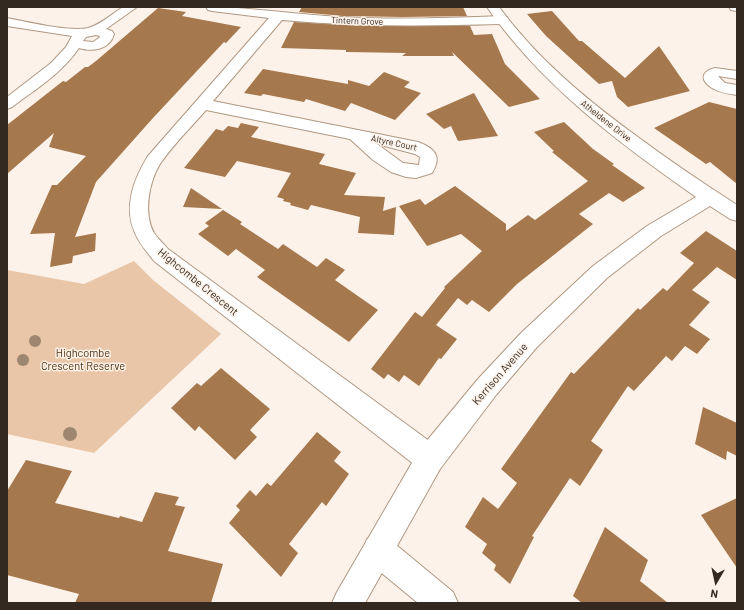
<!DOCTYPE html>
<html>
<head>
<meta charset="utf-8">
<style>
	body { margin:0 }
	#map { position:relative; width:744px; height:610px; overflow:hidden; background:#fdf2e9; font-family:Barlow,sans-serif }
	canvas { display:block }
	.frame { position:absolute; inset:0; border:8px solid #332920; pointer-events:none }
	.north { position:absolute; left:696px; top:562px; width:40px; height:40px; -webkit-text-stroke:3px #fdf2e9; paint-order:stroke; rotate:189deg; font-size:11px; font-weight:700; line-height:16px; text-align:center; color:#332920 }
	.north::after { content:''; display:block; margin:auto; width:14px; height:18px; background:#332920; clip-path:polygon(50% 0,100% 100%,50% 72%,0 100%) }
</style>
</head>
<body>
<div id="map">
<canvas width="744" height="610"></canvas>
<div class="frame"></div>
<div class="north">N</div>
</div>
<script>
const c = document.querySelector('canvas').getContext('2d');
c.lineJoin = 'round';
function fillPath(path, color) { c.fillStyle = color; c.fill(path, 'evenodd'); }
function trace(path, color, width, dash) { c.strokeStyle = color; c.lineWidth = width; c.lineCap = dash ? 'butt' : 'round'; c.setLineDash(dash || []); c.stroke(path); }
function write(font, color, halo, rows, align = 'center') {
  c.font = font + ' Barlow,sans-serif'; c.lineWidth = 3; c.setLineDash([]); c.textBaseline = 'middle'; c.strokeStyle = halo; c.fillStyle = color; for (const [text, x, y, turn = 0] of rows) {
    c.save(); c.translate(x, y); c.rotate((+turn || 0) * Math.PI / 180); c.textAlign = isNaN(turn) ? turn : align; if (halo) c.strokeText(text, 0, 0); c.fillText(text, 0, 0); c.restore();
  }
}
const green = new Path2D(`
	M134,261L153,280L221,334L94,453L7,434V270L84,284Z`);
const building = new Path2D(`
	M302,7H463L467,16L403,17L343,16L299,12Z
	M158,8L186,12L182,16L241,27L226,43L224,42L153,118L96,182L75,237L96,233L95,251L73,256L72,263L50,267L55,233L30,234L52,185H57L86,156L49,147L54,133L7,174V125L63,81L66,82L85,67H88L96,61Z
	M552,11L579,41H582L625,78L659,46L690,91L628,107L617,97L612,81L599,84L546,36L527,14Z
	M294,22L364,26H470L474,35L492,34L505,64L540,99L509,107L452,52L454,56H402L406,53L346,52V50L281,48Z
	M263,69L348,84V80L369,86L384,72L410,82L404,87L421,93L395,120L351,103L345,111L306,99L304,102L263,94L261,96L244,93Z
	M474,93L498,136L458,141L451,126L444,129L426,114Z
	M709,102L737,109V184L710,162L706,164L654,128Z
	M564,122L593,149L614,164L612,165L645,188L623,202L609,193L579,214L593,224L517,284L489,312L472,300L467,305L458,298L436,325L457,339L441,359L439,358L419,386L404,375L399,382L388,374L384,379L371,369L415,312L422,317L445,288L444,287L482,251L461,234L427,246L399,206L420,199L425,205L455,186L506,224V231L528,215L535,220L588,181L552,152L554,151L534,132Z
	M241,123L259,127L251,137L325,154L319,164L356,173L344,195L385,197L383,211L396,207L394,235L358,233L360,217L311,205L308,210L290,205L291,203L283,201L284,199L277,197L291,173L237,161L225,177L184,168L216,129L223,131L228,126L238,128Z
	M191,188L222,209L183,207Z
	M223,210L242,222L240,224L278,249L283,244L317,267L326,258L345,270L335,280L378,310L349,342L257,277L265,270L236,249L228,256L198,234L209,226L205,223Z
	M706,231L737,251V280L717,267L692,290L710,302L689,325L710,339L697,354L685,346L672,361L666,356L634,391L628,386L591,441L603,450L580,486L570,478L532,536L534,537L510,584L494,570L496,565L482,553L487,544L465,527L483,497L498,509L517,483L501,469L571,372L574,374L638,308L640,310L663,288L667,291L694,263L680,253Z
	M221,368L270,409L250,430L257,437L235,460L199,426L195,431L171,408L197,383L201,386Z
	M703,407L737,423V456L727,451L726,460L695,444Z
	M317,432L341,452L334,461L349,474L326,506L322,502L289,544L298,553L281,577L229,523L240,510L236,506L250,490L256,496L267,483L271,486Z
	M26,460L72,471L55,503L119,518L120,516L142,522L155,492L179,497L175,505L185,507L168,551L223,564L211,603H75L79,594L7,575V491Z
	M737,498V568L701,515Z
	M605,527L648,560L640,581L668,603H582L573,596Z`);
const minor = new Path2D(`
	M123,7H137L106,29L112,31L114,34C110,50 92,52 79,48C62,73 36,89 12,107L7,109V97L51,63L66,47L72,36L7,26V18C27,22 69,32 88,28C100,25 112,14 123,7ZM96,35L100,36L99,38L93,42L83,41L86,37Z
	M206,7C252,7 297,15 343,17C396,20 449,18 502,16L507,17L508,20L507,23L502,24C428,26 355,27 282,20L213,101L418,142C434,148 443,156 432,173L416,178L406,177L391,172L373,160L350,139L206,110C192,126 171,147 160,164C149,182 143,213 154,233C158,239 164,244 168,249L440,449L443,459L440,469L430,472L420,469L154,261C147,252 139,243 135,233C123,206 134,179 148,156L269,18L212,11L208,10ZM377,144L415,154L420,157L419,165L403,163Z
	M729,7H737V11L731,10Z
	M715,68L737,71V79L718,76L725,83L737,85V95C730,94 721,93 714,89C701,82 699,72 715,68Z
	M378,535L389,539L453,592L458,603H418L367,561L363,550L367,539Z`);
const tertiary = new Path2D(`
	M487,7H499C536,57 582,96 631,132C666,158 701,182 737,205V221L730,219L710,206L661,236L607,278L537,347L496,395L440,469L365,603H332L337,592L420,449L478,379L521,333L593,266L647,226L696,197C619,143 541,85 487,7Z`);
const trees = [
	[35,341,6],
	[23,360,6],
	[70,434,7]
];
const farStreetnames = [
	["Tintern Grove",357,21,2],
	["Atheldene Drive",606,121,38],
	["Altyre Court",394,143,12]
];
const streetNames = [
	["Highcombe Crescent",198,282,39],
	["Kerrison Avenue",500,374,-49]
];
const parkNames = [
	["Highcombe",83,353],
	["Crescent Reserve",83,366]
];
fillPath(green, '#e9c6a8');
fillPath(building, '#a6784d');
trace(minor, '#b09882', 2);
trace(tertiary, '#b09882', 2);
fillPath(minor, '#fff');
fillPath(tertiary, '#fff');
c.fillStyle = '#9e8770';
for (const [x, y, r] of trees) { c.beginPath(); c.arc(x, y, r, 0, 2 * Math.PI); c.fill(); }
write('9px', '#332920', '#fdf2e9', farStreetnames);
write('11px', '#332920', '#fdf2e9', streetNames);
write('11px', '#50300d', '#fdf2e9', parkNames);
</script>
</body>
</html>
